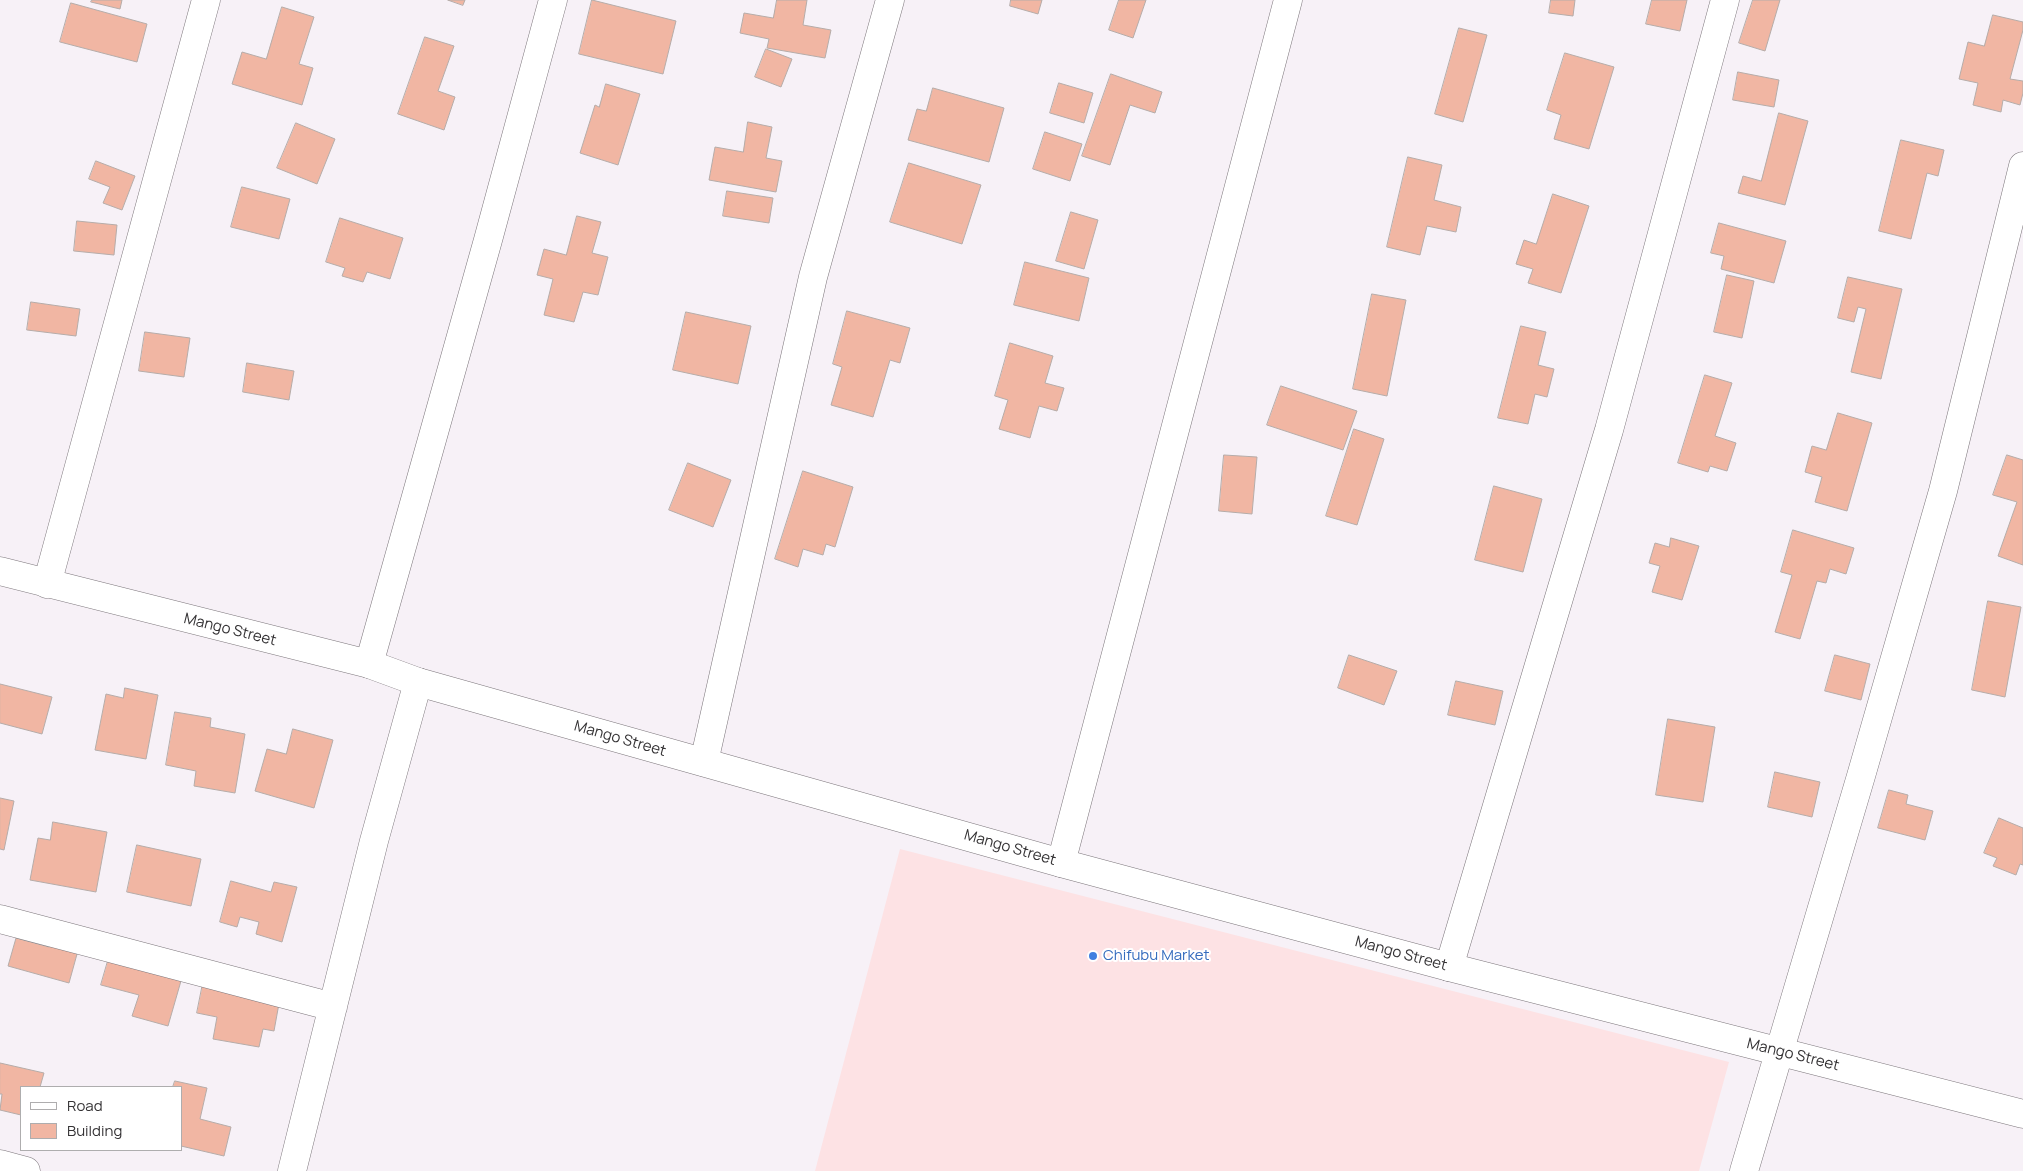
<!DOCTYPE html>
<html>
<head>
<meta charset="utf-8">
<style>
	body { margin:0 }
	#map { position:relative; width:2023px; height:1171px; overflow:hidden; background:#f7f1f7; font-family:Manrope,sans-serif }
	canvas { display:block }
	.legend { position:absolute; left:20px; top:1086px; width:162px; height:65px; box-sizing:border-box; background:#fff; border:1px solid #aeadae; margin:0; padding:6px 9px; list-style:none; font-size:15px; color:#353335 }
	.legend li { display:flex; align-items:center; gap:10px; height:25px }
	.legend b { width:25px; border:1px solid #aeadae }
</style>
</head>
<body>
<div id="map">
<canvas width="2023" height="1171"></canvas>
<ul class="legend">
<li><b style="height:6px;background:#fff"></b>Road</li>
<li><b style="height:14px;background:#f1b6a3"></b>Building</li>
</ul>
</div>
<script>
const c = document.querySelector('canvas').getContext('2d');
c.lineJoin = 'round';
function fillPath(path, color) { c.fillStyle = color; c.fill(path, 'evenodd'); }
function trace(path, color, width, dash) { c.strokeStyle = color; c.lineWidth = width; c.lineCap = dash ? 'butt' : 'round'; c.setLineDash(dash || []); c.stroke(path); }
function write(font, color, halo, rows, align = 'center') {
  c.font = font + ' Manrope,sans-serif'; c.lineWidth = 4; c.setLineDash([]); c.textBaseline = 'middle'; c.strokeStyle = halo; c.fillStyle = color; for (const [text, x, y, turn = 0] of rows) {
    c.save(); c.translate(x, y); c.rotate((+turn || 0) * Math.PI / 180); c.textAlign = isNaN(turn) ? turn : align; if (halo) c.strokeText(text, 0, 0); c.fillText(text, 0, 0); c.restore();
  }
}
const commercial = new Path2D(`
	M900,849L1729,1062L1699,1171H815Z`);
const building = new Path2D(`
	M92,0H122L120,9L91,2Z
	M448,0H465L463,5Z
	M592,0L676,21L663,74L579,54Z
	M777,0H807L803,25L831,30L825,58L767,48L769,39L740,33L744,13L773,18Z
	M1011,0H1042L1038,14L1010,6Z
	M1119,0H1146L1133,38L1109,30Z
	M1551,0H1575L1573,16L1549,13Z
	M1652,0H1687L1680,31L1646,24Z
	M1753,0H1780L1765,51L1739,43Z
	M71,3L147,24L137,62L60,42Z
	M282,7L314,17L299,64L313,68L302,105L232,84L242,52L266,59Z
	M1993,15L2023,22V30L2010,79L2023,81V93L2020,105L2003,100L2001,112L1973,105L1978,83L1959,79L1968,42L1984,46Z
	M1459,28L1487,35L1463,122L1435,114Z
	M425,37L454,46L438,91L455,97L444,130L398,114Z
	M766,49L792,59L781,87L755,77Z
	M1565,53L1614,67L1589,149L1554,139L1561,115L1547,110Z
	M1738,72L1779,80L1774,107L1733,100Z
	M1111,74L1162,92L1155,113L1130,105L1110,165L1082,156Z
	M1059,83L1093,93L1084,123L1050,113Z
	M606,84L640,94L618,165L580,153L595,105L599,107Z
	M933,88L1004,108L989,162L908,140L917,109L926,111Z
	M1779,113L1808,121L1785,205L1738,193L1743,176L1761,181Z
	M748,122L772,127L766,158L782,161L776,192L709,180L715,147L743,152Z
	M296,123L335,139L317,184L277,168Z
	M1045,132L1082,144L1070,181L1033,169Z
	M1901,140L1944,150L1938,176L1927,173L1911,239L1879,231Z
	M1408,157L1442,165L1434,200L1461,207L1456,232L1427,226L1420,255L1387,247Z
	M96,161L135,176L122,210L103,203L110,187L89,179Z
	M909,163L981,185L962,244L890,222Z
	M242,187L290,199L279,239L231,227Z
	M727,191L773,198L769,223L723,216Z
	M1553,194L1589,206L1561,293L1528,283L1533,269L1516,264L1524,240L1536,244Z
	M1071,212L1098,220L1084,269L1056,261Z
	M577,216L601,222L592,253L608,257L598,295L583,292L574,322L544,315L553,279L537,275L544,249L566,255Z
	M340,218L403,238L390,279L367,272L363,282L342,276L345,268L326,262Z
	M77,221L117,225L114,255L74,251Z
	M1719,223L1786,241L1774,283L1721,269L1724,256L1711,253Z
	M1025,262L1089,278L1079,321L1014,305Z
	M1727,275L1754,281L1742,338L1714,332Z
	M1848,277L1902,289L1881,379L1851,372L1866,309L1858,307L1854,322L1838,318Z
	M1372,294L1406,300L1387,396L1353,389Z
	M31,302L80,309L76,336L27,330Z
	M847,311L910,328L900,363L890,360L873,417L831,405L842,367L833,364Z
	M686,312L751,326L738,384L673,370Z
	M1521,326L1546,332L1538,365L1554,369L1547,397L1535,394L1528,424L1498,418Z
	M145,332L190,338L184,377L139,371Z
	M1010,343L1053,356L1045,383L1064,388L1057,411L1039,406L1030,438L999,429L1008,400L995,396Z
	M247,363L294,371L289,400L243,392Z
	M1705,375L1732,383L1715,436L1736,443L1727,471L1710,466L1708,472L1678,463Z
	M1281,386L1357,411L1343,450L1267,425Z
	M1838,413L1872,423L1847,511L1815,502L1822,477L1805,472L1812,446L1826,450Z
	M1354,429L1384,439L1357,525L1326,516Z
	M1224,455L1257,457L1252,514L1219,511Z
	M2007,455L2023,460V565L1998,556L2017,502L1993,495Z
	M688,463L731,480L713,527L669,510Z
	M803,471L853,487L835,547L826,544L823,555L803,549L798,567L775,559Z
	M1494,486L1542,499L1523,572L1475,560Z
	M1793,530L1854,548L1846,574L1830,569L1826,583L1817,581L1800,639L1775,632L1792,575L1781,572Z
	M1671,538L1699,546L1682,600L1652,592L1660,566L1649,563L1655,543L1669,547Z
	M1988,601L2021,607L2005,697L1972,690Z
	M1349,655L1397,671L1384,705L1338,688Z
	M1835,655L1870,664L1861,700L1825,691Z
	M1456,681L1503,691L1495,725L1448,715Z
	M0,684L52,697L42,734L0,723Z
	M125,688L158,695L146,759L95,750L106,694L123,698Z
	M175,712L211,718L210,727L245,734L235,793L194,786L196,771L166,765Z
	M1668,719L1715,727L1703,802L1656,795Z
	M293,729L333,740L314,808L255,791L267,749L286,754Z
	M1775,772L1820,782L1812,817L1768,807Z
	M1889,790L1908,795L1906,804L1933,811L1925,840L1878,828Z
	M0,798L14,801L4,850L0,849Z
	M1999,818L2023,828V865L2020,864L2016,875L1993,866L1997,858L1984,853Z
	M53,822L107,832L96,892L30,880L38,838L50,840Z
	M137,845L201,859L191,906L127,892Z
	M231,881L271,892L274,882L297,887L282,942L256,934L259,922L240,917L237,927L220,922Z
	M54,928L82,936L69,983L8,966L16,938L49,947Z
	M112,947L185,967L168,1026L132,1016L139,995L101,985Z
	M203,983L280,998L274,1031L263,1029L259,1047L213,1039L217,1017L197,1013Z
	M0,1063L44,1073L40,1087H21V1115L0,1110L2,1094H0Z
	M175,1081L207,1088L200,1119L231,1127L224,1156L181,1146V1087H173Z`);
const minor = new Path2D(`
	M47,584L206,0
	M369,664L488,240L553,0
	M704,762L813,277L890,0
	M1061,863L1288,0
	M0,919L333,1007
	M1449,967L1609,430L1725,0
	M0,1164L26,1171
	M292,1171L374,841L418,682
	M1744,1171L1861,776L1943,491L2023,166`);
const major = new Path2D(`
	M0,571L369,664L418,682L1061,863L1449,967L2023,1114`);
const markers = [
	[1093,956,5,"#3f7fe0"]
];
const streetNames = [
	["Mango Street",230,630,14],
	["Mango Street",620,739,16],
	["Mango Street",1010,848,16],
	["Mango Street",1401,954,15],
	["Mango Street",1793,1055,14]
];
const shopNames = [
	["Chifubu Market",1103,956]
];
fillPath(commercial, '#fde2e4');
fillPath(building, '#f1b6a3');
trace(building, '#b5aca9', 1);
trace(minor, '#7d777c', 29);
trace(major, '#7d777c', 29);
trace(minor, '#fff', 28);
trace(major, '#fff', 28);
for (const [x, y, r, color] of markers) { const dot = new Path2D(); dot.arc(x, y, r, 0, 2 * Math.PI); c.fillStyle = color; c.fill(dot); trace(dot, '#fff', 2); }
write('15px', '#353335', '#fff', streetNames);
write('15px', '#366cbe', '#fff', shopNames, 'left');
</script>
</body>
</html>
